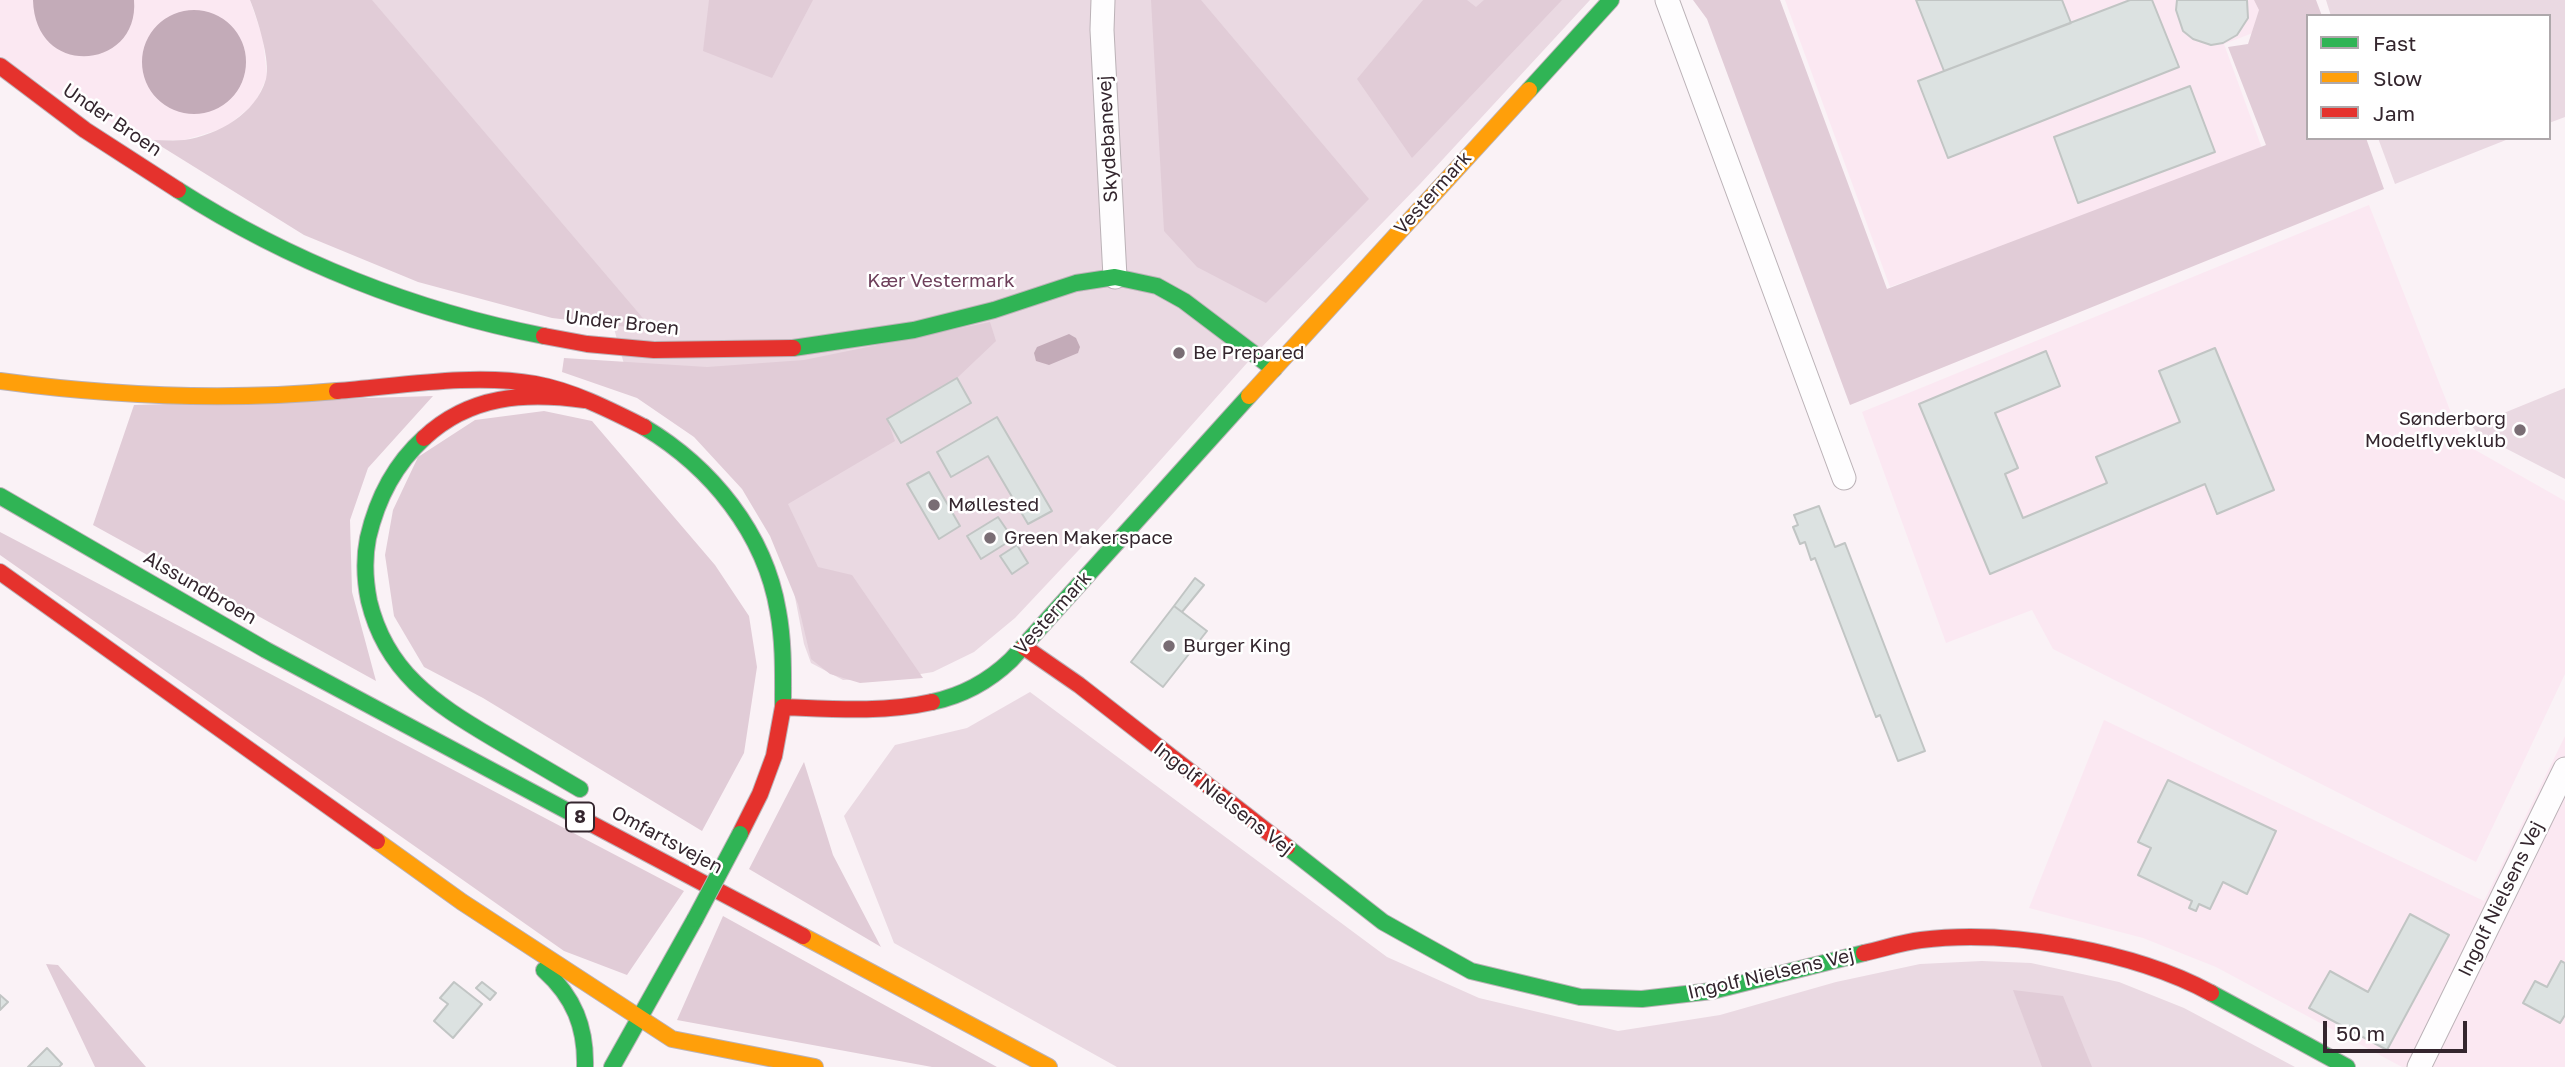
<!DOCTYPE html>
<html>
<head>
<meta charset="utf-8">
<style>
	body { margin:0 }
	#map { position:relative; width:2565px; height:1067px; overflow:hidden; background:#faf2f6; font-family:"Golos Text",sans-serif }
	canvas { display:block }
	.legend { position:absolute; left:2306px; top:14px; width:245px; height:126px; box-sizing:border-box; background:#fff; border:2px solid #aea8ab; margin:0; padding:9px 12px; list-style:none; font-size:21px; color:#34262e }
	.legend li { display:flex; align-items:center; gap:14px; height:35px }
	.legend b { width:35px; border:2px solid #aea8ab }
	.scale { position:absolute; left:2323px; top:1021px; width:144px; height:32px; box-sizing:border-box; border:4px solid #34262e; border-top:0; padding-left:9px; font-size:21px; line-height:24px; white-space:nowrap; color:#34262e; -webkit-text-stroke:5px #fff; paint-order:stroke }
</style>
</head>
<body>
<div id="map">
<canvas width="2565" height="1067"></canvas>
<ul class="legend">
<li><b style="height:9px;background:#30b455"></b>Fast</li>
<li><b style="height:9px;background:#ff9f0a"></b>Slow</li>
<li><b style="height:9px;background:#e5322d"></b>Jam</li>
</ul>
<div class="scale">50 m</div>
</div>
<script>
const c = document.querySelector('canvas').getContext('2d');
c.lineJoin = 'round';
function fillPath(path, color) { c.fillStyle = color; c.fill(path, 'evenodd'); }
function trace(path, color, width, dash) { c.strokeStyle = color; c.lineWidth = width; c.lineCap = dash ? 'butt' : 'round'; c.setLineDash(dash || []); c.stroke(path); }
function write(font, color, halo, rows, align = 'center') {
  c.font = font + ' "Golos Text",sans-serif'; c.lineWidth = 5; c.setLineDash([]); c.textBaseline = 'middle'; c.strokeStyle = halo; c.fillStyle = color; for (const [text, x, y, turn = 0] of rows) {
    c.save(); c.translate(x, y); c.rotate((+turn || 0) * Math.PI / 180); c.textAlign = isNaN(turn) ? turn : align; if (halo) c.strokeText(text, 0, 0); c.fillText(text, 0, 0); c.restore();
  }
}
const built = new Path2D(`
	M0,0H250L263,39L267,77L255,103L225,128L184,140H151L88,112L0,60Z
	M1785,0H2262L2271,26L2224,44L2263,151L1890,287Z
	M2369,205L2463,443L2565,501V674L2476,862L2053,649L2032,610L1946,643L1862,412Z
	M2104,720L2484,901L2565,736V1067H2402L2216,967L2143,938L2029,908Z`);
const green = new Path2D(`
	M358,0H1590L1420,184L1255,354L1108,519L1015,618L974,652L933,672L896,678L843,680L811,663L804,644L789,566L766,514L686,425L631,389L604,293Z
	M2326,0H2565V117L2549,123V16H2331Z
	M2378,138H2511L2395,184Z
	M2565,388V479L2478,434L2472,426Z
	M1030,692L1387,957L1479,998L1618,1031L1720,1015L1836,982L1920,964L1982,961L2031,963L2119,982L2184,1008L2295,1067H1117L894,943L844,816L895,745L967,728Z`);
const forest = new Path2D(`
	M250,0H372L653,330L552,318L418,282L304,235L151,140C162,140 173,141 184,140C218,135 256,114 266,79C271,61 257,17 250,0Z
	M709,0H813L772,78L703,51Z
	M1151,0H1201L1369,199L1266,303L1197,267L1164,231Z
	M1423,0H1467L1476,7L1484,0H1562L1412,158L1357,79Z
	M1693,0H1780L1887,289L2266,145L2228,47L2248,44L2259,10L2254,0H2316L2322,16H2308V138H2366L2384,189L1850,405L1707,19Z
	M990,322L996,341L957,378L887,419L895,441L788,504L818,567L852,575L923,678L860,683L830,674L811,659L798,604L770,536L742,489L694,437L637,398L562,372L564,358L707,367L804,360Z
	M433,396L368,468L350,520L352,592L376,681L93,525L134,405Z
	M544,411L592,421L715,565L749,616L757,667L744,753L702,831L483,698L424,667L394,616L385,555L393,510L418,457L475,420Z
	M0,532L684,891L627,975L564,951L0,555Z
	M804,762L833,855L881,947L749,869Z
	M723,916L997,1067H932L677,1020Z
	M46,964L58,965L146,1067H95Z
	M2013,990L2063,996L2092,1067H2042Z`);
const water = new Path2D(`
	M33,0H134C140,70 35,80 33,0Z
	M142 62a52 52 0 1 1 104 0a52 52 0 1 1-104 0Z
	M1069,334L1076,338L1080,347L1078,353L1049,365L1036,361L1034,353L1037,347Z`);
const building = new Path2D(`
	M1916,0H2062L2071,23L1944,71Z
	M2130,0H2152L2179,67L1948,158L1918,81Z
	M2177,0H2247L2248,18L2237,35L2223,43L2211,45L2193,39L2183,31L2176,10Z
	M2190,86L2215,152L2078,203L2054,137Z
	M2215,348L2274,490L2217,514L2205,484L1990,574L1919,404L2046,351L2060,386L1995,413L2018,468L2005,474L2023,518L2107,483L2096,457L2180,422L2159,371Z
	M957,378L971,403L901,443L887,419Z
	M997,417L1052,511L1028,524L988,456L951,477L937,452Z
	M929,472L960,526L939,539L907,484Z
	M1819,506L1835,547L1845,543L1925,751L1898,761L1880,715L1876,717L1815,558L1811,560L1805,542L1800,544L1793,527L1798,525L1794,515Z
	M998,517L1013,539L981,559L967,536Z
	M1017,545L1028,563L1012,574L1000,556Z
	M1195,578L1204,585L1182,612L1174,606Z
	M1174,606L1207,631L1163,687L1131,662Z
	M2168,780L2276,831L2247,894L2223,882L2210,909L2199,904L2196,911L2189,908L2192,901L2138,875L2151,848L2138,842Z
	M2410,914L2449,935L2387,1050L2309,1008L2330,971L2368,992Z
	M2561,961L2565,963V1015L2560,1023L2523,1003L2535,981L2547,987Z
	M454,982L482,1004L453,1038L434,1021L448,1004L440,998Z
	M482,982L496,993L490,1000L476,988Z
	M0,995L8,1002L0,1010Z
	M47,1048L62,1064L59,1067H28Z`);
const street = new Path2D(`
	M1103,0L1102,30L1115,277
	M1667,0L1844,478
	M2419,1067L2565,769`);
const fast = new Path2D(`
	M1529,90L1611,0
	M178,190C289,261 415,311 544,336
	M793,348L914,330L994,310L1076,283L1115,277L1157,286L1184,301L1274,369
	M644,427C711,467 765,533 778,611C784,643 783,675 783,707
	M424,438C394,465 377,499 368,538C364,558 365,581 369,601C386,672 434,703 493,738C522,755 551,772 580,789
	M0,496L266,650L573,814
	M932,702C961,696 989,681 1011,660L1249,396
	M1287,847L1383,922L1471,971L1580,997L1642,999L1712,991L1864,953
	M544,970C574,997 586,1027 585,1067
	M2211,993L2347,1067
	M612,1067L695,919`);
const slow = new Path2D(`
	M0,381C111,396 225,401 337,391
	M1249,396L1529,90
	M377,841L462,902L672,1039L815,1067
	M803,936L1049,1067`);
const jam = new Path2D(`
	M0,66L85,130L178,190
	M544,336L587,344L654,350L793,348
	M337,391C400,386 473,373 535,384C573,391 610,410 644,427
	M424,438C470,395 525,392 585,400
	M0,572L377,841
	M1024,647L1079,685L1287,847
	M573,814L803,936
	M740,834L760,794L774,756L783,707C833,709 883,713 932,702
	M1864,953C1883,949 1902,942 1921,940C2008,929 2134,951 2211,993`);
const fastBridge = new Path2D(`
	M695,919L740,834`);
const markers = [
	[1179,353,7,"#796d74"],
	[2520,430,7,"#796d74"],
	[934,505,7,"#796d74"],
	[990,538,7,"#796d74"],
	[1169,646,7,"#796d74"]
];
const shields = [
	[580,817,28]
];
const shieldNames = [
	["8",580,817]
];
const streetNames = [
	["Under Broen",112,120,34],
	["Skydebanevej",1108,139,-93],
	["Vestermark",1433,193,-48],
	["Under Broen",622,323,6],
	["Alssundbroen",200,588,30],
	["Vestermark",1053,613,-48],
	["Ingolf Nielsens Vej",1223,799,38],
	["Omfartsvejen",667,840,28],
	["Ingolf Nielsens Vej",2501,899,-64],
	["Ingolf Nielsens Vej",1771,974,-13]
];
const parkNames = [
	["Kær Vestermark",941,281]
];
const poiNames = [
	["Be Prepared",1193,353],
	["Sønderborg",2506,419,"right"],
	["Modelflyveklub",2506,441,"right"],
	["Møllested",948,505],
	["Green Makerspace",1004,538],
	["Burger King",1183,646]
];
fillPath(built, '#fbe8f2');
fillPath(green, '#ead9e2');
fillPath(forest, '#e1ccd7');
fillPath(water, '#c3abb8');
fillPath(building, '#dce2e1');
trace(building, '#c1c5c4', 2);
trace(street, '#bbb2b7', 25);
trace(fast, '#bbb2b7', 18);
trace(slow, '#bbb2b7', 18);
trace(jam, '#bbb2b7', 18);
trace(street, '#fefdfe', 23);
trace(fast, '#30b455', 16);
trace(slow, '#ff9f0a', 16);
trace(jam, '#e5322d', 16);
trace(fastBridge, '#bbb2b7', 18, []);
trace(fastBridge, '#30b455', 16);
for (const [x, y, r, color] of markers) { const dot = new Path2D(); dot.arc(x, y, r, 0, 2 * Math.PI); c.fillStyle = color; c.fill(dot); trace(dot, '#fff', 2.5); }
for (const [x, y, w] of shields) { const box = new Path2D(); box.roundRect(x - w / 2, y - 14.5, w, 29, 5); c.fillStyle = '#fff'; c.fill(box); trace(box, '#34262e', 2); }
write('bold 18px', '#34262e', null, shieldNames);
write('19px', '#34262e', '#fff', streetNames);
write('19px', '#6e405b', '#fff', parkNames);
write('19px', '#34262e', '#fff', poiNames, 'left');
</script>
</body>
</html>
